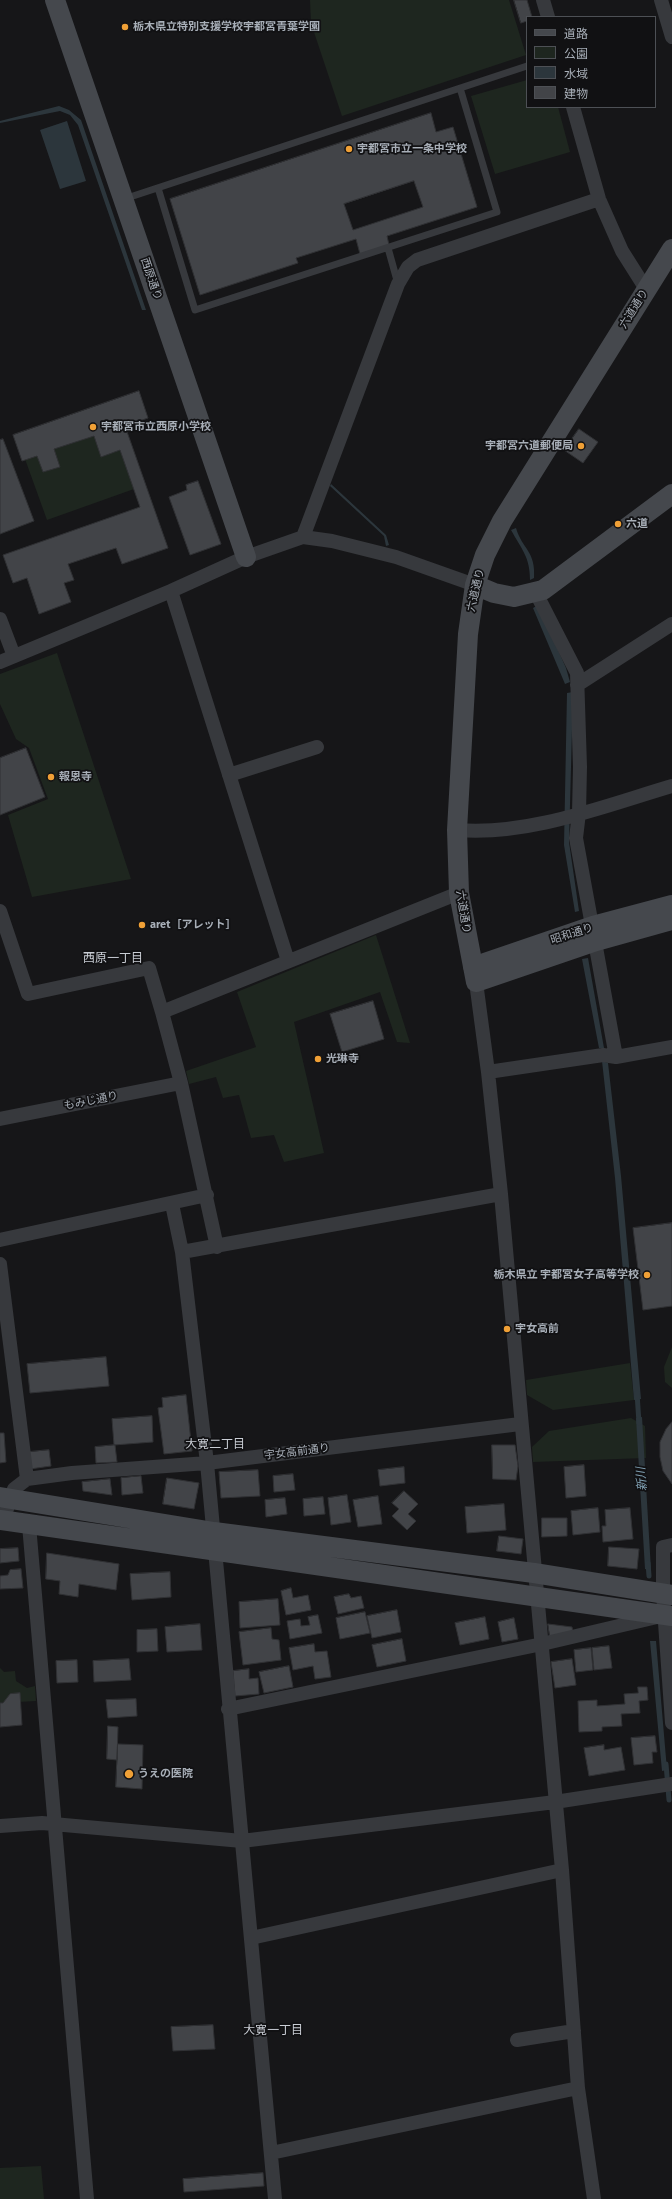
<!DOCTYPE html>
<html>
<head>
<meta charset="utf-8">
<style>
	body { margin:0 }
	#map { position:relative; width:672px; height:2199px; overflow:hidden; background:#161618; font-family:"Fira Sans","Noto Sans JP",sans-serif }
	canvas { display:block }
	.legend { position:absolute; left:526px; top:16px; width:130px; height:92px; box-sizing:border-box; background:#111113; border:1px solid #4d5055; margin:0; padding:5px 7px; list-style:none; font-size:12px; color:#a8afb8 }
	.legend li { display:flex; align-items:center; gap:8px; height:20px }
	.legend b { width:20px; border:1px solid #4d5055 }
</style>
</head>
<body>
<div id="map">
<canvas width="672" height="2199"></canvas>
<ul class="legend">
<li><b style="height:5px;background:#45484d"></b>道路</li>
<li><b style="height:11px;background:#1e261f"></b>公園</li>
<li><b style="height:11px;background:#2c363c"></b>水域</li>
<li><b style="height:11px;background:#424448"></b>建物</li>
</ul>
</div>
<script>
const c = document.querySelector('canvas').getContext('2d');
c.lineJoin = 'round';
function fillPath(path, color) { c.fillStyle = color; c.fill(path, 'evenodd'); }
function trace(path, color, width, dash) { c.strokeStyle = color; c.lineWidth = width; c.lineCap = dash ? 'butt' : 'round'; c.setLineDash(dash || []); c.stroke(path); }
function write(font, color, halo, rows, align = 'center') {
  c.font = font + ' "Fira Sans","Noto Sans JP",sans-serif'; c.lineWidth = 3.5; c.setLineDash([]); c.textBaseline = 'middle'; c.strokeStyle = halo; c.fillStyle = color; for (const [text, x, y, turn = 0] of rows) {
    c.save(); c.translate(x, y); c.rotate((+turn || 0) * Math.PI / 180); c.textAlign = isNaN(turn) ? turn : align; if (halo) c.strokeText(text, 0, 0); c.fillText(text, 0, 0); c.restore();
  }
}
const green = new Path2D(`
	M310,0H509L526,55L342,116L311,23Z
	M527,80V107H558L570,152L495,174L471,96Z
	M94,436L101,457L120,450L134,489L47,520L25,459L37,456L43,472L60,467L54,449Z
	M57,653L131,879L32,897L8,815L48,799L29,748L16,739L0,704V674Z
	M376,935L410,1043L397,1042L380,992L294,1022L324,1153L284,1162L274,1135L251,1138L239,1095L223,1098L216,1077L189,1084L186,1071L256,1047L237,992Z
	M672,1347V1388L665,1382L664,1367Z
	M630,1363L634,1400L553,1410L527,1395L526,1380Z
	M631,1418L645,1426L646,1458L533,1462L532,1447L549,1431Z
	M0,1668L4,1672L15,1671L16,1681L27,1688L35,1686L36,1701L0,1703Z
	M41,2166L44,2199H0V2168Z`);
const water = new Path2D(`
	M59,106L69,110L81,120L146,310H142L78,125L70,115L60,111L0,123V121Z
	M67,121L86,181L60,189L40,130Z
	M331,484L386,535L389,545L386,546L384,536L330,486Z
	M516,528C522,549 536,551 534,578L530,580C530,557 522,550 511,530Z
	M538,605L566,668L570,682L565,684L533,608Z
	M573,692L569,842L579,911L575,912L564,845L567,693Z
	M588,958L604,1048H599L582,959Z
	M602,1061L608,1063L621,1176L641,1399L634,1400L615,1178Z
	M642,1417L651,1570L645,1569L636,1418Z
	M650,1641H656L667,1770L662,1771Z`);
const stream = new Path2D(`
	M637,1393L639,1423
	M648,1563L649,1576
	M666,1764L669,1800`);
const building = new Path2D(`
	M514,0H527L532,17H527V21L521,23Z
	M431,113L436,132L453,127L477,207L387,236L389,245L360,254L356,239L296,258L298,263L200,295L170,199ZM414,181L423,207L353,230L344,204Z
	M139,391L148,418L125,426L168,548L122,564L116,548L68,564L74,580L64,583L71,602L39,614L27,578L13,583L3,555L140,507L120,450L101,457L94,436L54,449L60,467L43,472L37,456L22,461L13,435Z
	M579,429L598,442L583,463L564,450Z
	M3,439L34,521L0,534V440Z
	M198,481L221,544L190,555L169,497L187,490L186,485Z
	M26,748L45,797L0,815V758Z
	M373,1001L384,1039L342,1052L330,1014Z
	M672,1223V1306L643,1310L633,1228Z
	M106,1357L109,1386L30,1393L27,1364Z
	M186,1395L192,1451L164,1454L158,1408L163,1407L162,1398Z
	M152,1416L153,1442L114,1445L112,1419Z
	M672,1422V1484L663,1471L660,1457V1442L666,1429Z
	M0,1433H4L6,1462L0,1463Z
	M115,1445L117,1462L96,1463L95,1447Z
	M492,1445H515L518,1466L516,1480L493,1479Z
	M49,1450L51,1466L30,1469L29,1452Z
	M584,1465L586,1496L566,1498L564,1467Z
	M404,1467L405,1483L380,1486L378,1470Z
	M258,1470L260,1496L221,1498L219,1472Z
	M293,1474L295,1490L274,1492L273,1476Z
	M141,1476L143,1493L122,1495L121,1478Z
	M167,1478L199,1483L194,1509L163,1504Z
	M110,1479L112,1495L83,1491L82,1482Z
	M404,1491L418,1504L408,1514L416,1521L407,1530L392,1516L399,1509L392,1503Z
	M347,1495L351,1522L331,1525L328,1498Z
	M378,1496L382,1524L358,1527L353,1500Z
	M323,1497L325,1514L304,1516L303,1499Z
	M285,1498L287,1514L266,1517L265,1500Z
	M504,1504L506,1530L467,1533L465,1507Z
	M598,1508L600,1532L573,1535L571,1511Z
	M630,1508L633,1539L603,1542L602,1526H606L605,1510Z
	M542,1518H567V1536L542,1537Z
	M499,1536L523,1539L521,1554L497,1551Z
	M609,1547L639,1549L637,1569L608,1566Z
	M18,1548L19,1561L0,1563V1549Z
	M47,1553L119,1564L116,1590L79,1584L78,1597L59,1594L60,1581L46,1579Z
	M21,1569L23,1588L0,1589V1576L8,1575L10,1570Z
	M170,1572L171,1597L132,1600L130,1574Z
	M291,1588L293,1598L308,1595L311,1610L286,1615L281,1591Z
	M349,1594L351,1598L361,1596L364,1608L338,1614L334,1597Z
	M278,1599L280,1625L240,1628L239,1602Z
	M397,1610L401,1632L372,1638L367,1616Z
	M365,1612L370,1633L340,1639L336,1618Z
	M318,1615L322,1633L290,1639L287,1621L300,1619L301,1626L310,1625L308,1617Z
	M485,1617L489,1639L460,1645L455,1623Z
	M514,1618L518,1639L502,1642L498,1622Z
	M200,1624L202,1650L167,1652L165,1627Z
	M548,1624L572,1627L573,1633L550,1637Z
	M271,1628L272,1639L279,1640L281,1660L243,1665L239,1632Z
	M157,1629L158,1651L137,1652V1630Z
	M402,1639L406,1661L377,1667L372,1645Z
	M314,1644L315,1652L327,1651L331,1677L315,1679L313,1666L293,1670L289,1648Z
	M609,1646L612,1668L594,1670L592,1648Z
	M591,1648L593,1670L576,1672L574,1650Z
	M129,1659L131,1680L94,1682L93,1661Z
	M572,1659L576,1685L555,1688L551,1662Z
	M77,1660L78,1682L57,1683L56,1661Z
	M289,1666L293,1687L264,1693L259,1672Z
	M249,1669V1679L258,1678L259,1694L235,1696L233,1671Z
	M638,1687H647L648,1700L639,1701L640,1713L621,1714L622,1726L602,1727V1731L579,1732L578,1701L597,1700V1706L625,1704L624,1694L638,1693Z
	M20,1693L22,1725L0,1727V1703H3L10,1694Z
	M136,1699L137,1716L108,1718L106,1700Z
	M108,1726L118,1727L117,1760L107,1759Z
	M655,1736L657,1752H652L653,1763L634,1765L631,1738Z
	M118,1744L143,1745L142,1789L116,1787Z
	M604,1745V1750L621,1747L625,1770L589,1776L584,1748Z
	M213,2025L215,2049L173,2051L171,2027Z
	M263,2173L264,2186L184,2192L183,2179Z`);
const lane = new Path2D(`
	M158,188L195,310L497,212L460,88
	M124,199L527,66
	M388,248L398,284`);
const street = new Path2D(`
	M543,0L548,17
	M661,0L672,37
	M573,107L599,199L622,251L646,289
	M303,537L398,284L408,267L417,260L599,199
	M171,591L288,961
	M536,593L577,673L580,767L579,813L576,838L616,1057L672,1047
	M0,619L14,656
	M0,662L171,591L246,557L303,537L332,541L396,557L475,585
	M577,685L672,624
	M229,775L317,747
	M457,830C529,836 604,806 672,786
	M0,911L28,994L149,968L162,1012
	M476,982L488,1072L501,1194L562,1870L578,2088L594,2199
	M488,1072L603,1055L616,1057
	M0,1119L181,1083
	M172,1204L182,1252
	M0,1240L207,1195
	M217,1247L181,1083L162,1012L459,893
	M0,1264L27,1479
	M3,1520L14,1489L27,1479L72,1473L207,1463L520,1424
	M29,1525L87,2199
	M672,1545L663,1547V1594L672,1723
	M228,1709L542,1644L657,1617
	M0,1826L42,1823L242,1841L555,1802L672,1784
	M251,1938L562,1870
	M517,2040L574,2031
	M271,2153L578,2088
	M275,2199L207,1463L182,1252L501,1194`);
const secondary = new Path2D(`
	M55,0L246,557
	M672,249L502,521L485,555L475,585L468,634L457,830L459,893L476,982L596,941L672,920
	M475,585L494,593L514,597L543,590L672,494
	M473,967L593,926L672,905
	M0,1497L214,1532L534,1573L672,1595
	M0,1520L672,1616`);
const markers = [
	[125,27,4,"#f0a036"],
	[349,149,4,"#f0a036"],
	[93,427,4,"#f0a036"],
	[581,446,4,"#f0a036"],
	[618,524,4,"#f0a036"],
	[51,777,4,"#f0a036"],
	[142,925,4,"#f0a036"],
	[318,1059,4,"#f0a036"],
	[647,1275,4,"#f0a036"],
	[507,1329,4,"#f0a036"],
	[129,1774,5,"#f0a036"]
];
const poiNames = [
	["栃木県立特別支援学校宇都宮青葉学園",133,27],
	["宇都宮市立一条中学校",357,149],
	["宇都宮市立西原小学校",101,427],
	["宇都宮六道郵便局",573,446,"right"],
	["六道",626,524],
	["報恩寺",59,777],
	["aret［アレット］",150,925],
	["光琳寺",326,1059],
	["栃木県立 宇都宮女子高等学校",639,1275,"right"],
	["宇女高前",515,1329],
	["うえの医院",138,1774]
];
const streetNames = [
	["西原通り",151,279,71],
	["六道通り",634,309,-58],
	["六道通り",476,590,-77],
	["六道通り",463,912,81],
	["昭和通り",572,934,-18],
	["もみじ通り",91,1101,-11],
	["宇女高前通り",297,1452,-7]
];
const neighbourhoodNames = [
	["西原一丁目",113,959],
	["大寛二丁目",215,1445],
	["大寛一丁目",273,2031]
];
const waterNames = [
	["新川",642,1479,-94]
];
fillPath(green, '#1e261f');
fillPath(water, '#2c363c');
trace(stream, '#2c363c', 5);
fillPath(building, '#424448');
trace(building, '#303134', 1);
trace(lane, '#37393d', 7);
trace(street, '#37393d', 14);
trace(secondary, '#45484d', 20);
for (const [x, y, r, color] of markers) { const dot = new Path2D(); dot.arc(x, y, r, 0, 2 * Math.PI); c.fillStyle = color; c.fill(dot); trace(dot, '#111113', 1.5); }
write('bold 11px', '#a8afb8', '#111113', poiNames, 'left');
write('11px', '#a8afb8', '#111113', streetNames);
write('12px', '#c9cdd4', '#111113', neighbourhoodNames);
write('italic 12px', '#80a0b3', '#111113', waterNames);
</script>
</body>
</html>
